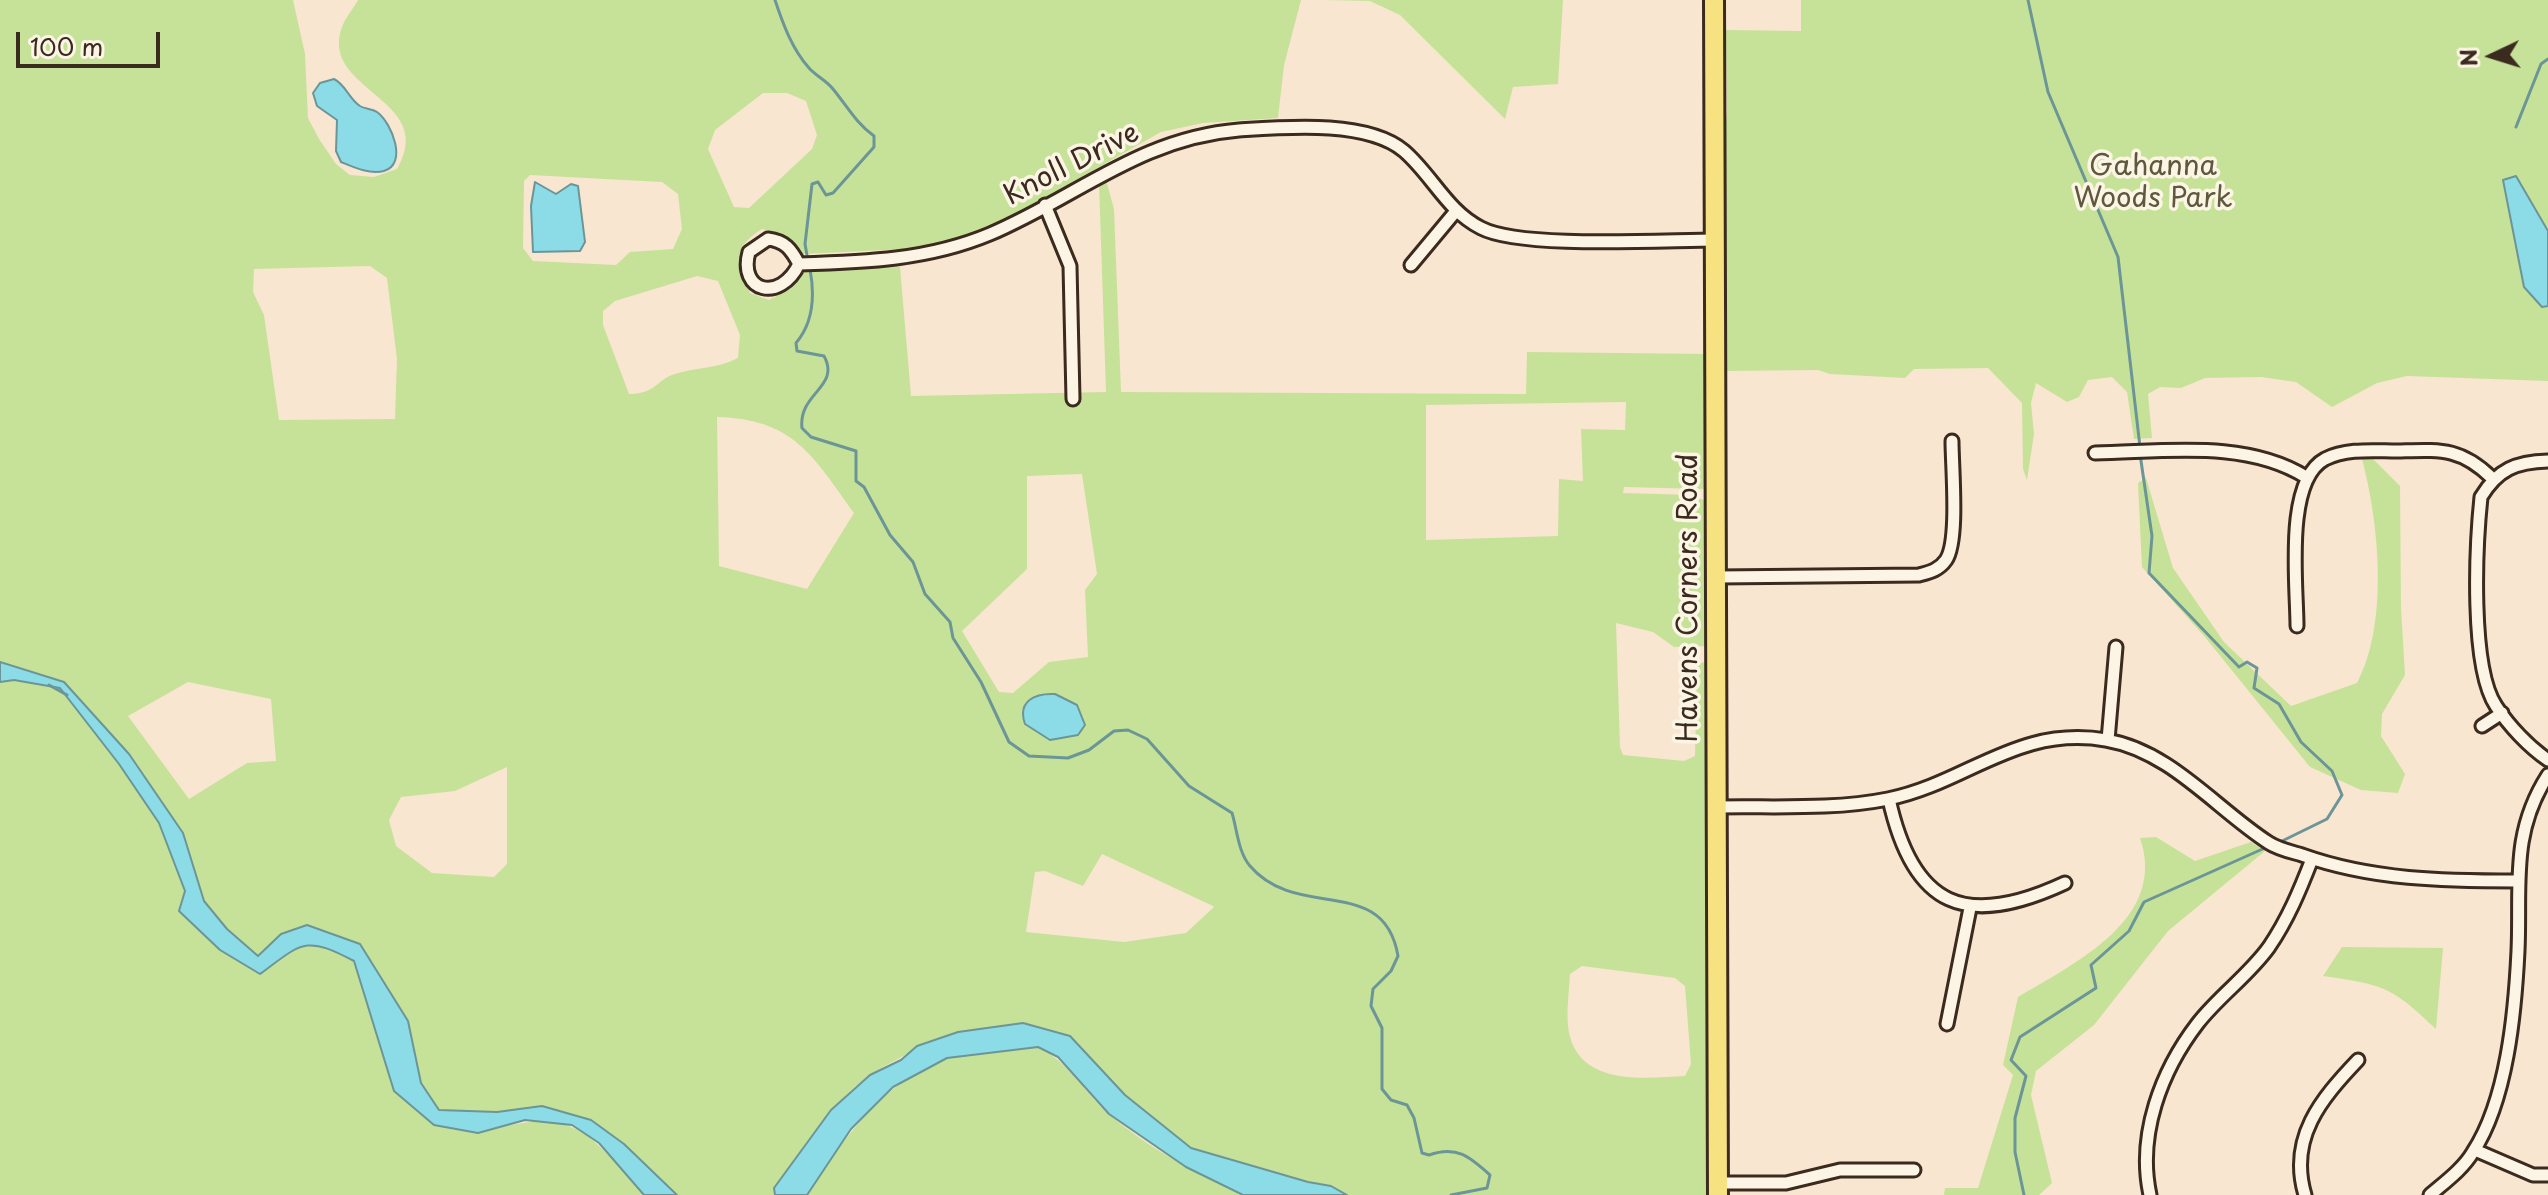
<!DOCTYPE html>
<html>
<head>
<meta charset="utf-8">
<style>
	body { margin:0 }
	#map { position:relative; width:2548px; height:1195px; overflow:hidden; background:#f8e6d0; font-family:"Playpen Sans",sans-serif }
	canvas { display:block }
	.north { position:absolute; left:2452px; top:16px; width:80px; height:80px; -webkit-text-stroke:6px #fcf5e5; paint-order:stroke; rotate:266deg; font-size:22px; font-weight:700; line-height:32px; text-align:center; color:#3b2a1e }
	.north::after { content:''; display:block; margin:auto; width:28px; height:36px; background:#3b2a1e; clip-path:polygon(50% 0,100% 100%,50% 72%,0 100%) }
	.scale { position:absolute; left:16px; top:32px; width:144px; height:36px; box-sizing:border-box; border:4px solid #3b2a1e; border-top:0; padding-left:10px; font-size:24px; line-height:28px; white-space:nowrap; color:#3b2a1e; -webkit-text-stroke:6px #fcf5e5; paint-order:stroke }
</style>
</head>
<body>
<div id="map">
<canvas width="2548" height="1195"></canvas>
<div class="north">N</div>
<div class="scale">100 m</div>
</div>
<script>
const c = document.querySelector('canvas').getContext('2d');
c.lineJoin = 'round';
function fillPath(path, color) { c.fillStyle = color; c.fill(path, 'evenodd'); }
function trace(path, color, width, dash) { c.strokeStyle = color; c.lineWidth = width; c.lineCap = dash ? 'butt' : 'round'; c.setLineDash(dash || []); c.stroke(path); }
function write(font, color, halo, rows, align = 'center') {
  c.font = font + ' "Playpen Sans",sans-serif'; c.lineWidth = 7; c.setLineDash([]); c.textBaseline = 'middle'; c.strokeStyle = halo; c.fillStyle = color; for (const [text, x, y, turn = 0] of rows) {
    c.save(); c.translate(x, y); c.rotate((+turn || 0) * Math.PI / 180); c.textAlign = isNaN(turn) ? turn : align; if (halo) c.strokeText(text, 0, 0); c.fillText(text, 0, 0); c.restore();
  }
}
const green = new Path2D(`
	M0,0H293L305,54L308,118L319,139L336,164L350,175L374,177L397,169C439,98 318,91 342,27C345,18 353,9 358,0H1301L1284,65L1278,118L1203,123L1161,132L993,227L964,239L927,248L803,254L781,234L762,229C731,248 737,263 750,293L769,300L790,289L802,272L900,267L911,396L1106,392L1099,182L1106,180L1114,209L1121,392L1526,394L1527,352L1711,354L1709,485L1703,489L1624,487L1623,493L1691,495L1709,502L1708,646L1674,647L1653,632L1616,623L1620,747L1623,755L1684,761L1695,756L1697,663L1708,662L1705,885L1711,1195H1347L1331,1186L1308,1182L1191,1148L1125,1095L1070,1036L917,1046C902,1059 886,1064 870,1075C830,1103 803,1149 774,1188L775,1195H677L624,1144L542,1106L497,1112L439,1110L421,1083L408,1021L360,944L281,934L258,957L227,929L204,901L183,833L129,754L64,682L0,662ZM763,93H787L806,101L817,135L812,149L749,208L734,207L708,149L715,130ZM530,175L662,182L678,194L682,229L673,249L630,252L616,265L533,261L523,248L524,181ZM370,266L387,278L397,359L395,419L279,420L264,315L253,292L254,269ZM697,276L718,281L740,335L738,358C717,369 697,367 675,374C654,381 658,393 629,394L603,325V311L615,301ZM1626,402L1625,430L1581,429L1583,481L1559,479L1558,536L1426,540V405ZM717,417C794,419 813,456 854,513L807,589L719,566ZM1082,474L1097,574L1085,590L1088,657L1049,662L1013,693L999,692L962,631L1027,569V476ZM188,682L271,699L276,761L247,763L189,799L128,716ZM507,767V864L494,877L432,873L396,846L389,820L401,797L455,791ZM1102,854L1213,906L1214,907L1186,933L1124,942L1026,932L1035,872L1045,871L1083,886ZM1582,966L1675,978L1685,986L1691,1064L1685,1076C1645,1078 1584,1086 1570,1037C1565,1019 1569,993 1570,974Z
	M1327,0H1563L1558,84L1513,87L1505,119L1400,15L1370,1Z
	M1801,0H2548V381L2407,376L2377,383L2332,407L2296,382L2261,377L2205,378L2181,388L2160,387L2148,394L2152,438L2134,439L2127,392L2112,377L2088,380L2079,397L2067,402L2036,383L2031,403L2034,434L2027,480L2023,469L2022,403L1988,368L1914,369L1905,378L1830,374L1818,370L1726,371L1722,375L1719,152L1727,113L1726,30L1801,31Z
	M2362,459H2373L2400,486L2401,608L2405,675L2382,714L2381,736L2405,774L2398,793L2361,790L2310,767L2205,637L2142,567L2138,483L2146,478L2173,568L2224,642L2291,706L2357,683C2389,623 2379,523 2362,459Z
	M14,680L60,688L119,764L159,823L185,891L260,974C302,943 305,935 354,961L394,1091L478,1133C572,1106 584,1126 644,1195H0V682Z
	M2156,837L2195,861L2251,842L2265,851L2168,931L2094,1025L2036,1071L2031,1095L2052,1183L2039,1195H1944L1945,1188H1978L2013,1075L2003,1065L2018,997C2075,963 2168,919 2140,838Z
	M2342,947L2443,948L2436,1029C2391,986 2384,985 2323,976Z
	M1038,1047C1070,1063 1084,1093 1110,1115C1149,1149 1197,1173 1243,1195H807C844,1139 880,1083 946,1059C973,1049 1010,1050 1038,1047Z`);
const water = new Path2D(`
	M334,79C346,85 349,99 360,106C365,109 373,109 377,112C392,123 408,164 384,171C370,175 353,167 341,162L336,151L337,120L317,106L313,93L320,83Z
	M2516,176L2548,231V306L2542,307L2524,287L2503,180Z
	M535,182L556,194L571,184L578,186L585,242L580,251L533,252L531,206Z
	M0,662L64,682L129,754L183,833L204,901L227,929L258,956L281,934L307,925L360,944L408,1021L421,1083L439,1110L497,1112L542,1106L591,1120L624,1144L677,1195H644L599,1143L572,1125L525,1120L478,1133L434,1125L394,1091L354,961C305,935 302,943 260,974L220,950L179,911L185,891L159,823L119,764L60,688L14,680L0,682Z
	M1055,694L1077,705L1085,725L1078,735L1050,740L1025,724C1017,701 1035,693 1055,694Z
	M1023,1023L1070,1036L1125,1095L1191,1148L1308,1182L1331,1186L1347,1195H1243L1186,1167L1109,1114L1058,1057L1038,1047L947,1058L893,1087L851,1129L807,1195H775L774,1188L831,1110L870,1075L901,1060L917,1046L958,1032Z`);
const stream = new Path2D(`
	M775,0C783,24 792,49 809,68C816,76 826,80 833,89C847,106 856,123 874,136V147L833,193L826,195L818,182L812,184L805,244L808,261
	M2028,0L2048,92L2118,257L2140,447
	M2516,127L2541,64L2548,59
	M810,269C815,296 814,322 796,343L797,351L824,356C841,387 798,393 802,428L811,437L856,451V481L864,487L890,535L913,562L925,594L950,622L953,638L981,682L1009,742L1029,756L1068,758L1089,750L1114,731L1128,730L1147,739L1189,786L1232,813C1237,829 1238,852 1250,866C1298,922 1384,873 1398,956L1391,971L1373,989L1371,1006L1382,1028V1089L1391,1100L1407,1105L1414,1118L1422,1153L1429,1155C1457,1145 1470,1157 1490,1175L1487,1188L1451,1195
	M2140,454L2152,536L2149,573L2239,667L2247,662L2257,668L2254,688L2279,704L2301,742L2332,771L2342,795L2327,819L2278,843
	M49,685L67,695
	M2024,1195L2015,1152V1118L2026,1076L2011,1060L2020,1037L2096,988L2091,965L2129,931L2144,902L2267,847`);
const street = new Path2D(`
	M1045,205L1070,266L1073,399
	M768,239C785,241 791,249 799,264C780,303 738,292 749,252Z
	M799,264C865,262 928,260 990,234C1077,197 1140,138 1239,130C1286,127 1367,120 1404,151C1432,175 1447,211 1481,228C1521,249 1664,240 1716,240
	M1411,265L1456,211
	M2095,453C2164,452 2245,439 2306,477
	M2548,461C2516,462 2498,469 2481,497C2476,545 2470,667 2496,706C2509,726 2529,747 2548,760
	M1718,577L1919,575C1930,572 1939,570 1946,560C1959,541 1952,467 1952,441
	M2297,626C2297,585 2284,481 2325,459C2347,448 2374,451 2397,451C2440,450 2460,447 2492,478
	M2482,726L2502,713
	M2108,740L2116,647
	M1889,799C1913,908 1966,929 2065,883
	M1718,807C1774,806 1833,810 1888,799C1967,783 2017,725 2106,740C2171,751 2216,809 2269,843C2278,849 2292,852 2302,855C2372,880 2444,881 2517,881
	M1947,1024L1970,908
	M2475,1150L2533,1175H2548
	M1718,1183H1786L1840,1170H1914
	M2150,1195C2137,1135 2161,1071 2198,1023C2219,996 2249,975 2269,947C2288,919 2300,890 2312,859
	M2305,1195C2288,1138 2321,1099 2358,1060
	M2430,1195C2445,1182 2463,1169 2473,1152C2507,1100 2515,1013 2518,951C2521,886 2510,834 2548,775`);
const primary = new Path2D(`
	M1714,0L1718,1195`);
const streetNames = [
	["Knoll Drive",1072,165,-27],
	["Havens Corners Road",1689,598,-90]
];
const parkNames = [
	["Gahanna",2153,167],
	["Woods Park",2153,199]
];
fillPath(green, '#c6e299');
fillPath(water, '#8cdce8');
trace(water, '#6c9597', 2);
trace(stream, '#6c9597', 3);
trace(street, '#3b2a1e', 17);
trace(primary, '#3b2a1e', 24);
trace(street, '#fcf5e5', 11);
trace(primary, '#f6e281', 18);
write('28px', '#3b2a1e', '#fcf5e5', streetNames);
write('28px', '#5e583d', '#fcf5e5', parkNames);
</script>
</body>
</html>
